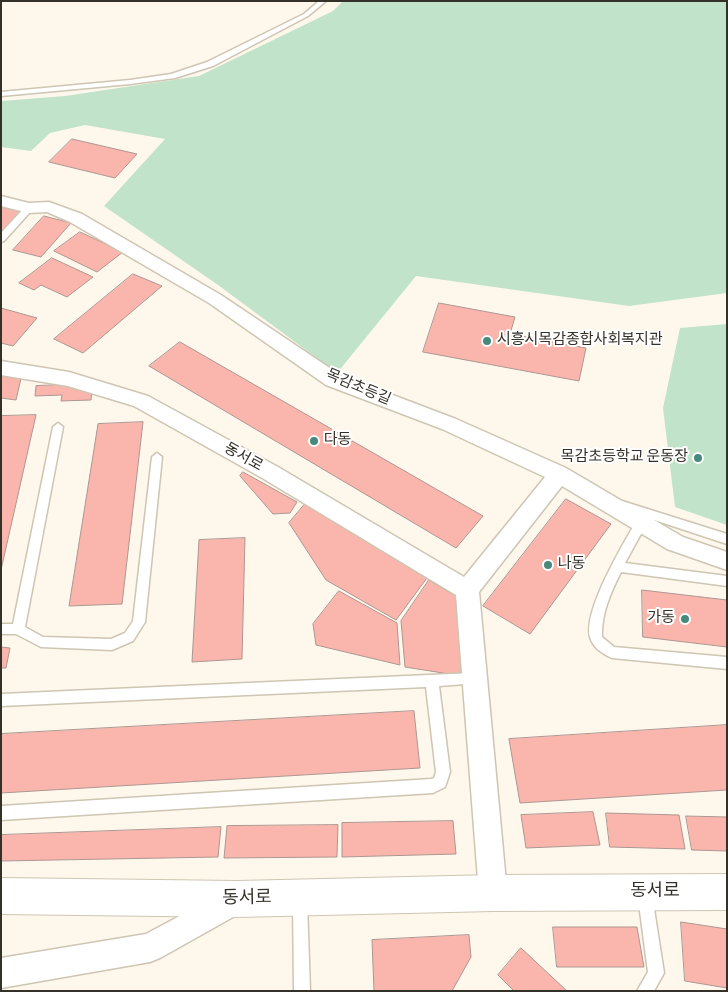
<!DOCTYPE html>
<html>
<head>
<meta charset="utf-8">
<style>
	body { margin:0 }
	#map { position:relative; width:728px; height:992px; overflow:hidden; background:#fef8ec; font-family:"Source Sans 3",sans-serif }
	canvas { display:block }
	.frame { position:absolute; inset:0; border:2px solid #343129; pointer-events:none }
</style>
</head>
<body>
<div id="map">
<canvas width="728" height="992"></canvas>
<div class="frame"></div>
</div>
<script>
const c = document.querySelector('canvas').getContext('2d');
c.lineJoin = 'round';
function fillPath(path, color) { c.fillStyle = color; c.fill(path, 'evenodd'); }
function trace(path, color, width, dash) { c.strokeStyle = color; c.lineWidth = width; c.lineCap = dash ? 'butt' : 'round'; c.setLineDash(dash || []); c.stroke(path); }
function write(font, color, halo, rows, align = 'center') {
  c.font = font + ' "Source Sans 3","Noto Sans KR",sans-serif'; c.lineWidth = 4; c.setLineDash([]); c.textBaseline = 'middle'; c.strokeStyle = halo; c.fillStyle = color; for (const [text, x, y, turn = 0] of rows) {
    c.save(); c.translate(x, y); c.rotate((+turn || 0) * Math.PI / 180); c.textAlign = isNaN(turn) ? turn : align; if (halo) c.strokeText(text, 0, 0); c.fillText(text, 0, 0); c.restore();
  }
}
const green = new Path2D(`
	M343,1H727V293L629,306L416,276L337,373L218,285L104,206L165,139L85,125L50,133L31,151L1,147V101L65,96L199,76L333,11Z
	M727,324V525L675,507L663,408L680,328Z`);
const building = new Path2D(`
	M72,139L137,154L115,178L49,162Z
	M1,207L23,212L1,233Z
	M44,216L71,223L41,257L13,250Z
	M80,232L123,252L97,272L54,251Z
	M52,258L93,277L67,297L41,285L34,290L19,283Z
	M133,274L162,286L83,353L54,339Z
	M439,303L515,317L510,334L586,348L579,381L423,352Z
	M1,308L37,318L13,346L1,343Z
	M180,342L483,516L456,548L149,366Z
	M22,374L16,400L1,398V376Z
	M78,384L92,390L91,400L61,401L62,395L35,396L36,386Z
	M36,415L1,570V416Z
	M143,422L122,604L69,606L98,424Z
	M243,472L297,502L290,513L273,514L240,476Z
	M566,499L611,524L530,634L483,606Z
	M305,504L427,578L396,620L326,580L289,523Z
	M245,538L242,659L192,662L199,540Z
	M429,580L456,596L462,676L405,667L401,621Z
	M642,590L727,600V647L643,637Z
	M339,591L397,623L400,665L316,645L313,624Z
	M1,647L10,648L6,668H1Z
	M414,711L420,768L1,793V734Z
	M727,725V790L520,803L509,739Z
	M593,812L600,845L526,848L521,815Z
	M606,813L679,815L685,849L610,847Z
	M686,816L727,817V851L692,850Z
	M453,821L456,854L342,857V823Z
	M338,825L337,857L224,858L227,826Z
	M221,827L218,857L1,861V835Z
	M681,922L727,929V988L685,981Z
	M553,927H637L644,967H557Z
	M469,935L471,957L452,991H374L372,940Z
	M521,948L567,991H514L498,975Z`);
const service = new Path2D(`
	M319,1H326L308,16L213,66L175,78L130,84L1,96V92L130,80L171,74L207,62L304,14Z
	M29,205L32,206V210L4,241L1,242V233L26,206Z
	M58,423L63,427L25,627L43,637L111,639L125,633L133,621L152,457L157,453L162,457L145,622L133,641L112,650L41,647L16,634H1V624H13L53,427Z
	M622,501L727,534V544L618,508L616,505L618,502Z
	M641,518L645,520L647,523L625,563L727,576V586L621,572C611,592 601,614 602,637L614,647L727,657V669L612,658C603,654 593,648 590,637C583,611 623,544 637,520Z
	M474,673L479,675L480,679L479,683L439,686L450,772L445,787L433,793L1,820V806L431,779L434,778L436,772L426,687L1,706V694Z
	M645,889L650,891L652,896L664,973L654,991H637L648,972L638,896L640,891Z
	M300,895L305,897L307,902L310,991H294L293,902L295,897Z`);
const minor = new Path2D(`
	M1,196L29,203L49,202L82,214L221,295L340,375L456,419L566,468L683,537L727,552V570L667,549L562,486L479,592L507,893L503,903L493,907L483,903L479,893L456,595L264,479L134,406L68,386L1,375V361L69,372L148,396L278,467L464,577L545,477L442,429L326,385L209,303L70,222L47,212L29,213L1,206Z
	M232,888L242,892L246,902L242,912L160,958L150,962L1,988V958L146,934Z`);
const tertiary = new Path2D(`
	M727,874V910L493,911L237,917L1,914V878L237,881L493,875Z`);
const markers = [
	[487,341,5,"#47897b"],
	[314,441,5,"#47897b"],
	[698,458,5,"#47897b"],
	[548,565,5,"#47897b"],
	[685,619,5,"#47897b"]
];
const poiNames = [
	["시흥시목감종합사회복지관",497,341],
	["다동",324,441],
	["목감초등학교 운동장",688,458,"right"],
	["나동",558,565],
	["가동",675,619,"right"]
];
const streetNames = [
	["목감초등길",358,388,23],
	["동서로",243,458,29]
];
const nearStreetnames = [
	["동서로",655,892],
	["동서로",247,899,-1]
];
fillPath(green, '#c0e3ca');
fillPath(building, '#fab6ac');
trace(building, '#ad9692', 1);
trace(service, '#cec5b2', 3);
trace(minor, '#cec5b2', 3);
trace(tertiary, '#cec5b2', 2);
fillPath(service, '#fff');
fillPath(minor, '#fff');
fillPath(tertiary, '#fff');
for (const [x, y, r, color] of markers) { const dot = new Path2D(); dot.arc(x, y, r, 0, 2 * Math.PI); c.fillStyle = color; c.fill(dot); trace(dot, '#fff', 2); }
write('15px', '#343129', '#fff', poiNames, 'left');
write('15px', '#343129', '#fff', streetNames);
write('18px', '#343129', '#fff', nearStreetnames);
</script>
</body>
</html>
